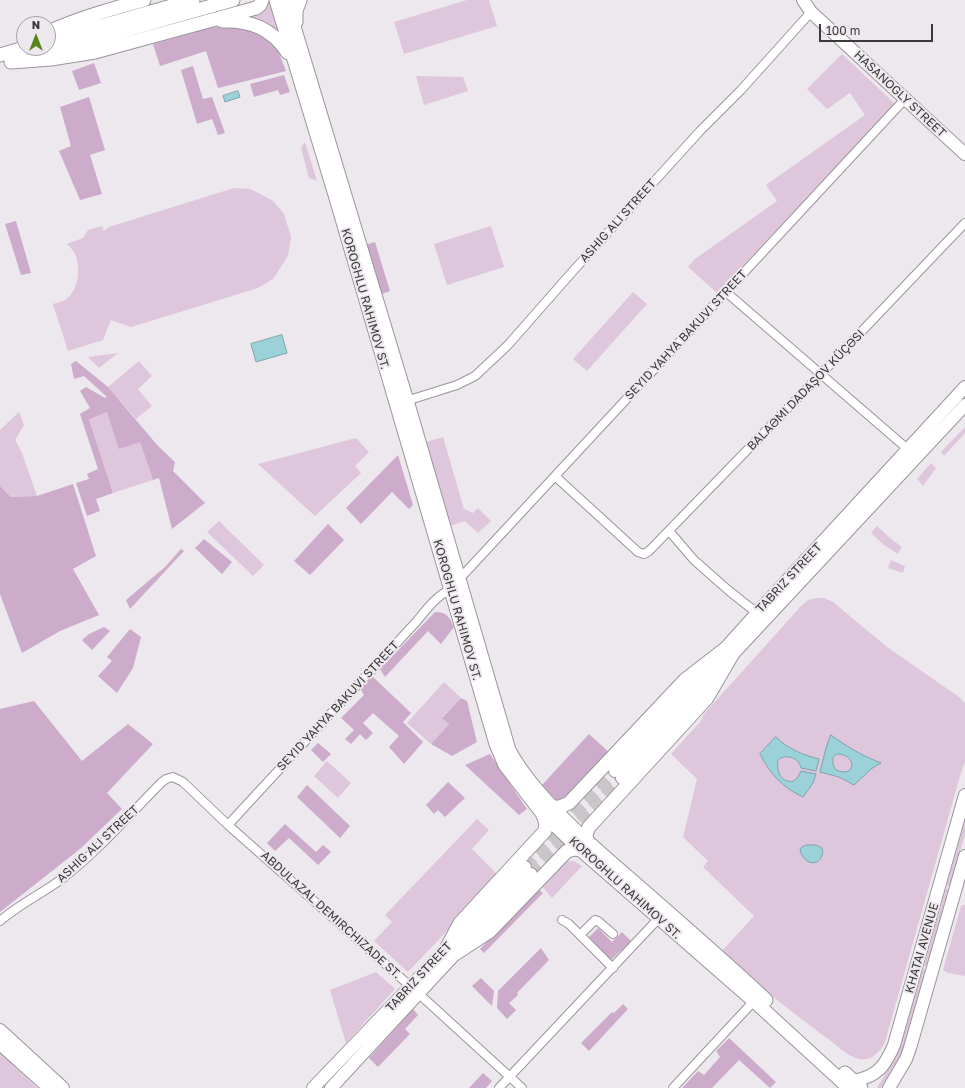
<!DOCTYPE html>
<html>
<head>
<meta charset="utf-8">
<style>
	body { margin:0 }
	#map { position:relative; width:965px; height:1088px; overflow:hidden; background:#ede8ed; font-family:"Golos Text",sans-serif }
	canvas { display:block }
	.north { position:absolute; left:16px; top:16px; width:40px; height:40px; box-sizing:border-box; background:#ede8ed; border:1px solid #a6a2a6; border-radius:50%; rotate:0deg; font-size:11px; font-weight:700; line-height:16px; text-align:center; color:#3b393b }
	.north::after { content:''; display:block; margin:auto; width:14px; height:18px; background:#578618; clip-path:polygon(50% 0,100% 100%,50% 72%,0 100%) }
	.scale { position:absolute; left:819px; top:24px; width:114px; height:18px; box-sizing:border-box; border:2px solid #3b393b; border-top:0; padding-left:5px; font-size:12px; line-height:14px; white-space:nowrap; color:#3b393b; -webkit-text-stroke:3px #ede8ed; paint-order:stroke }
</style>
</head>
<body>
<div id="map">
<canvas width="965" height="1088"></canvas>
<div class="north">N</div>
<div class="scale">100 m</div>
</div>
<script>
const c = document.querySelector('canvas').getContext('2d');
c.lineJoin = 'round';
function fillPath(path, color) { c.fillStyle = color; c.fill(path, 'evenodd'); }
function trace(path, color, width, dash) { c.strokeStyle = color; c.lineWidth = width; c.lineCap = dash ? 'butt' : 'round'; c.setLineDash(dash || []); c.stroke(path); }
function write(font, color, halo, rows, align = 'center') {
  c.font = font + ' "Golos Text",sans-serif'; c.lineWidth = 4; c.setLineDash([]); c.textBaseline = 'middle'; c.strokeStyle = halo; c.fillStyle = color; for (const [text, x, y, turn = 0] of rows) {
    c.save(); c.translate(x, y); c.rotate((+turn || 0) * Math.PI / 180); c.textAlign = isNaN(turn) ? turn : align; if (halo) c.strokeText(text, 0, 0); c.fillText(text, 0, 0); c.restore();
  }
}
const green = new Path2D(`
	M268,0H271L282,38L241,16L264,9C267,7 269,4 268,0Z
	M467,0H489L497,26L404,54L394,22Z
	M842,54L895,104L717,293L688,267L695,259L777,201L766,185L865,115L850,93L827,109L807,89Z
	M416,76L463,77L468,91L424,105Z
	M305,142L317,181L309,178L301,148Z
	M234,188L250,189L272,200L284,214L291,237L288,256L273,279L258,288L131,327L111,320L103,340L68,351L53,304C56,303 61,302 65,300C79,291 81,268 75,254C73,250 70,247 67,244L83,238L88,230L102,226L104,231L109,227Z
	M491,226L504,267L447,285L434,244Z
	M633,292L647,304L587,371L573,359Z
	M118,353L99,368L88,357Z
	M139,361L152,376L138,389L152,406L136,419L108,387Z
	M19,412L24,425L15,440L22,453L37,496L11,497L0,486V430Z
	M107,412L140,442L153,480L113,493L89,418Z
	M965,427V433L944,456L941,452Z
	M443,437L464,509L473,513L478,508L491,521L478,533L465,521L450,526L426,442Z
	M356,438L369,452L355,466L361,473L315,516L258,464Z
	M931,463L936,468L923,486L917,479Z
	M219,521L264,565L253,576L207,532Z
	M877,526L890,538L902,547L898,554L884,545L871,533Z
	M891,560L905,566L903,573L888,568Z
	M817,598H824L833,602L887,647L959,697L965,703V762L960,776L885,1042C880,1053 871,1061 859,1059C847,1056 837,1045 828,1039C807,1023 785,1007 765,990C750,978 736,964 721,952L754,916L703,867L708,861L683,837L697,779L671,754L700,722L704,714L802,605L808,600Z
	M444,682L461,698L442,717L449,724L431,744L407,723Z
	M327,761L351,783L338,798L314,776Z
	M477,819L489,830L472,849L499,876L408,972L374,941L392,922L385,915Z
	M965,819V834L950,887L947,885Z
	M567,861H574L582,866L552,898L542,886L559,866Z
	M946,888L949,891L927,967L924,966Z
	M963,905H965V976L948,973L943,970L961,906Z
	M923,969L926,970L906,1042L901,1054L881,1088H877L898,1052L902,1040Z
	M376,972L395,989L346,1043L330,990Z
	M0,1053L37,1088H0Z`);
const forest = new Path2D(`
	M227,26L247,28L265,37L277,48L286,71L218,88L206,51L160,66L153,44L209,28Z
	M94,63L101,83L79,90L72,71Z
	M193,66L203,99L212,97L225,133L218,135L212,119L197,124L181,70Z
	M284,75L290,92L280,95L278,90L254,97L250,84Z
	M89,97L105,150L90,155L102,194L80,200L59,151L71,146L60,107Z
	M16,221L31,273L21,275L5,224Z
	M375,242L390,291L379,295L365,245Z
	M76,361L108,387L158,446L175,462L173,471L205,503L172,529L159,478L153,480L140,442L119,449L107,412L89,419L113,493L96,499L100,511L87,516L76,483L89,479L87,474L98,469L80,414L90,408L80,391L86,387L105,398L107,397L84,376L74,379L71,364Z
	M398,455L413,505L409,509L392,492L361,524L346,508Z
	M73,484L96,556L73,569L99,615L60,631L22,653L0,594V486L11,497L37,496Z
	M328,524L344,540L310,575L294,561Z
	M204,539L232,562L222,574L195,548Z
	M181,549L184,551L130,609L126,600L165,567Z
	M435,612C447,612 449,617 454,627L441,644L428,631L385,677L380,669Z
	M104,627L110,631L92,650L82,640L89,634Z
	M130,629L141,637L133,668L117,693L98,676L112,661L107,657Z
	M372,676L411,713L403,722L423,742L404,764L389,747L399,736L373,713L363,723L373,733L366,740L360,734L351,744L345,739L354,730L341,718L364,695L360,688Z
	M461,698L467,701L477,742L452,756L431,744L449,724L442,718Z
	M34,701L82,761L128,724L153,744L107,793L122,809L80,849L0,912V709Z
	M589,734L611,754L563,802L556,800L542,785Z
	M318,743L331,754L323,762L311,750Z
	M490,754L527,809L519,815L465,765Z
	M448,782L465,798L445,817L438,810L434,814L426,805Z
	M307,785L350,826L340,838L297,797Z
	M285,824L316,852L323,845L331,852L318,865L289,838L275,851L267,843Z
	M538,889L543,893L484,953L480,949Z
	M598,928L612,942L622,932L631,941L611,960L589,937Z
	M541,948L549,960L517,993L518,995L509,1003L516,1010L507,1019L497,1008L498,991Z
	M481,978L494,991L492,1006L472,986Z
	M623,1004L628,1009L589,1051L581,1043L612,1012L614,1013Z
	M413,1009L418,1015L405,1029L410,1034L378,1067L369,1058Z
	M729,1038L776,1082L770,1088L739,1060L712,1088H682L698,1071L704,1075L720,1057L716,1051Z
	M483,1073L492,1081L486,1088H469Z`);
const water = new Path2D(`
	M238,91L240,97L225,102L223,96Z
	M282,335L287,353L256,362L251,344Z
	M831,735C847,747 863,756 881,763L871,769L854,785L839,777L820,772L826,748ZM837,754C858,754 856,779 836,770L833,765V758Z
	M776,737C788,749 803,755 819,759L816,771L801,768C799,758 786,753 778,760C776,771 781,784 794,781L798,777L801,771L816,774L813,783L803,797C783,788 770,774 760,754Z
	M806,845H816L822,848C824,854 821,859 817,862C808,865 802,858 800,850L801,848Z`);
const secondaryTunnel = new Path2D(`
	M525,867L615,771
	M531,874L622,778`);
const street = new Path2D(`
	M726,292L911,452
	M406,401L457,385L475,376L508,345L573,271L700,131L741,90L811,12
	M555,476L638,552L644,554L649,551L821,374L965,223
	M670,532L694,560L728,590L757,613
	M458,578L464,574L905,99
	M228,825L358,684C379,664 397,642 417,621C426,610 437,595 450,590
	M562,920L569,924L613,968
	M0,921C19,904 42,894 63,878C99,850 130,814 162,782L166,779L173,777L183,782L228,825L418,993L522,1088
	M580,935L595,920L598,921L613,934
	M499,1088L659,918
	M673,1088L754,1001`);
const secondary = new Path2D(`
	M803,0L811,12L965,154
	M615,771L757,613L965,387
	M622,778L732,655L965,405
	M0,1030L63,1088
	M0,1044L49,1088
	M854,1081C878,1076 885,1066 894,1045L965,795
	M313,1088L525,867
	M331,1088L455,954L531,874
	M889,1088L906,1059L910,1048L965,856`);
const primary = new Path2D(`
	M276,0L336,198L496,744L505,765L542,813L581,850L659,918L754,1001L849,1088
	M286,0L410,411L509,750C517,765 526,777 537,790C564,822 597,850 629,878C675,918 721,958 766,1000
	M222,21C250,20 272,28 288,53
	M296,22V11L300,0
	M48,32C79,18 111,9 144,0
	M48,41L193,0
	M44,53L233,0
	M0,55L24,48
	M11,62L51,59L95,52L256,8L260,5L262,0
	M551,807H560L569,803L685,680L725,649
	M587,842L586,834L589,827L707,698L732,655
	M447,947L460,923L545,831L546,823L542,813
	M455,954L490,931L567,851L575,849L581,850
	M845,1073L861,1088`);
const streetNames = [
	["HASANOGLY STREET",900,94,43],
	["ASHIG ALI STREET",618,221,-48],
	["KOROGHLU RAHIMOV ST.",365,299,74],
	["SEYID YAHYA BAKUVI STREET",686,335,-47],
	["BALAƏMI DADAŞOV KÜÇƏSI",806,390,-46],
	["TABRIZ STREET",789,578,-47],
	["KOROGHLU RAHIMOV ST.",457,610,74],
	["SEYID YAHYA BAKUVI STREET",338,706,-47],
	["ASHIG ALI STREET",98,844,-43],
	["KOROGHLU RAHIMOV ST.",625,888,42],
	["ABDULAZAL DEMIRCHIZADE ST.",331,915,42],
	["KHATAI AVENUE",922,948,-74],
	["TABRIZ STREET",419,977,-47]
];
fillPath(green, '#dec6dd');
fillPath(forest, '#ccabcb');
fillPath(water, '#9bd2d9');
trace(water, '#7ea4aa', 1);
trace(secondaryTunnel, '#c9c5c9', 12, [12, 6]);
trace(street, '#9a959a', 10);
trace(secondary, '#9a959a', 14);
trace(primary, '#9a959a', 15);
trace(street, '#fff', 8);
trace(secondary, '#fff', 12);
trace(primary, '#fff', 13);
write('12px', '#3b393b', '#ede8ed', streetNames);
</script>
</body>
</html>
